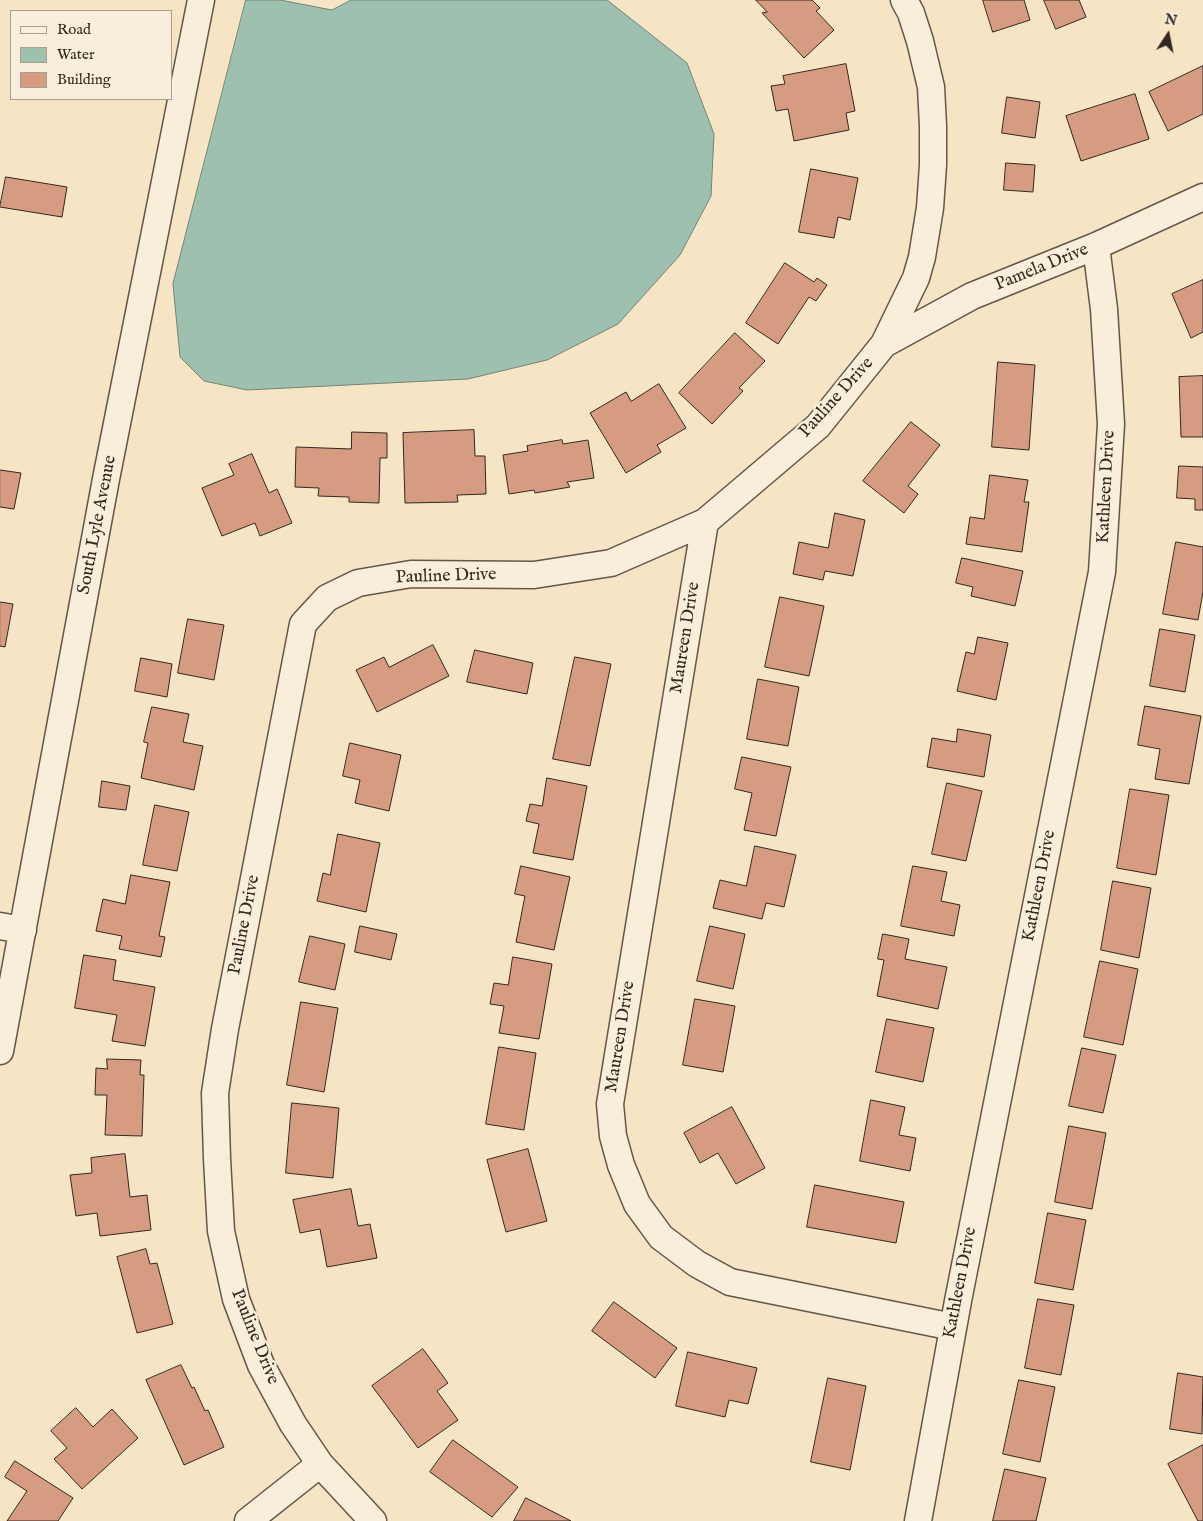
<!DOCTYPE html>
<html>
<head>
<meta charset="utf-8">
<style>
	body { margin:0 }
	#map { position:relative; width:1203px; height:1521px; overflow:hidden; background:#f5e5c5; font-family:"IM FELL English",serif }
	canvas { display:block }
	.legend { position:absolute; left:10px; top:10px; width:162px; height:90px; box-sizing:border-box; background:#f8eed9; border:1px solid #a99e8f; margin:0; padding:6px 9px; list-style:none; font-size:15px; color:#332720 }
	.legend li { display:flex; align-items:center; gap:10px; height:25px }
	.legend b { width:25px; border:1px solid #a99e8f }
	.north { position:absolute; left:1143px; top:10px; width:50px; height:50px; -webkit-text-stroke:4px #f8eed9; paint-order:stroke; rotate:11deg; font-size:14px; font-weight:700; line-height:20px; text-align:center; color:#332720 }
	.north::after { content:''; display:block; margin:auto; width:18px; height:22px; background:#332720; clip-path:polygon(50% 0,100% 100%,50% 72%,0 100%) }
</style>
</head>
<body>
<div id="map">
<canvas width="1203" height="1521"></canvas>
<ul class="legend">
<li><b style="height:6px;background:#f8eed9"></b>Road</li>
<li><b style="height:14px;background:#9dc0af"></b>Water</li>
<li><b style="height:14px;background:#d69c81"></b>Building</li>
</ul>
<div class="north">N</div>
</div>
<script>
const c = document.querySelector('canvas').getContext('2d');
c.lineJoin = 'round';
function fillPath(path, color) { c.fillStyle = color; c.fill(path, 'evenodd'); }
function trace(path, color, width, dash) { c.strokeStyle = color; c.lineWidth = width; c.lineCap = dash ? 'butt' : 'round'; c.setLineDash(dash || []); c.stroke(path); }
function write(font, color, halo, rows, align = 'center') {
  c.font = font + ' "IM FELL English",serif'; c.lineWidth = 5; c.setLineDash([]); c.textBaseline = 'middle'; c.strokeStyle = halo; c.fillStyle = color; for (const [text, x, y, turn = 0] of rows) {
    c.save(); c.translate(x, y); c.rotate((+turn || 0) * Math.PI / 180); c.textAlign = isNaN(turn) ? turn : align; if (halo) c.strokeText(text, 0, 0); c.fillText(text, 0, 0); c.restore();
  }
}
const water = new Path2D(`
	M246,0H280L332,10L351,0H607L687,63L714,134L711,196L680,255L618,324L547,360L468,379L247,390L204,381L180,357L173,284Z`);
const building = new Path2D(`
	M756,0H812L820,8L816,11L834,30L804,58L762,13L767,12Z
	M983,0H1024L1030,20L993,32Z
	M1044,0H1079L1086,17L1056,29Z
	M846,64L855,111L846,113L849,130L794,141L788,109L776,111L771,86L785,84L783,76Z
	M1203,66V114L1168,131L1149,92Z
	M1135,94L1149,139L1081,161L1066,116Z
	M1007,97L1040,102L1035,138L1002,133Z
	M1006,163L1035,165L1033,192L1004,190Z
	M811,169L858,178L850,220L838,217L834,238L799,232Z
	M6,177L67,187L62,217L0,207Z
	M785,263L814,282L817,278L827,285L816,301L809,297L778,344L746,323Z
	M1203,280V332L1191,338L1172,294Z
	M735,333L765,361L739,388L743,391L712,424L679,393Z
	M998,362L1035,365L1029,450L992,447Z
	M1203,376V437H1181L1179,377Z
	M659,384L686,428L657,445L661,452L626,473L590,413L626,392L631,401Z
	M911,422L940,445L908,486L918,494L904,513L863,481Z
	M474,430L475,456H485L486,494L457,495L458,502L405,503L403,433Z
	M352,432L387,433V458H380L379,503L349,502V497L318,496L319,488L295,487L296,447L351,449Z
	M562,440L563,444L588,440L594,478L567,482L570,487L535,493L534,490L509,494L503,455L528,451L527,446Z
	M252,454L269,493L277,489L292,523L260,536L255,523L222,536L202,488L234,475L229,464Z
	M1179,466L1203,467V510H1195V499L1177,498Z
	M0,470L21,473L14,509L0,507Z
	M990,475L1028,480L1024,502H1029L1022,552L966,544L970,517L984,519Z
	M835,513L865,520L853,576L825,571L823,580L793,574L799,542L828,548Z
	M1176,542L1203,547V592L1198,620L1163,614Z
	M962,558L1023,571L1015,606L971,596L973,587L956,583Z
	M780,597L824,606L809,676L765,667Z
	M0,602L13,604L5,647L0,646Z
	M188,619L224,625L214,680L178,673Z
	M1160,629L1195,635L1185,692L1150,686Z
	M978,637L1008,643L996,700L957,691L966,652L974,654Z
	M433,645L449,676L377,712L356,670L384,657L389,667Z
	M475,650L533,663L527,694L467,682Z
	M575,657L611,664L590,766L553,759Z
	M141,658L172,664L167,697L135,691Z
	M758,679L799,687L788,746L747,739Z
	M1145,706L1201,716L1189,784L1155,779L1160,749L1138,745Z
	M152,707L189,714L183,742L203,746L194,790L141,778L148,743L144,742Z
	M958,729L991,735L984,777L927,767L932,738L956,742Z
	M350,743L401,755L389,811L355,803L360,780L343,776Z
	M742,757L791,767L776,836L744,830L752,793L735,789Z
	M547,778L587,786L573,860L533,853L539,824L526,821L530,804L542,806Z
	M102,781L130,786L126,810L99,807Z
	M947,783L982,791L966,861L932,854Z
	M1130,789L1169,795L1156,875L1117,868Z
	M155,805L189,812L177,871L143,865Z
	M338,834L380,843L366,912L317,901L323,873L330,875Z
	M755,846L796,855L784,907L766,903L762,919L713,908L720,880L746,886Z
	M521,866L570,877L554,950L516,942L525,896L515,894Z
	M913,866L947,872L941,901L960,905L954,936L901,926Z
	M131,875L170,882L159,936L165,937L161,957L119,949L122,936L96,931L103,899L125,904Z
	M1113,881L1151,888L1139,958L1101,950Z
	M360,926L397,934L391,960L355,952Z
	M710,926L745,934L733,989L697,981Z
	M883,934L909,939L905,959L947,967L938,1009L877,996L884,960L878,959Z
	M310,936L345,944L335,990L299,982Z
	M84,955L116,960L113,980L155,987L145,1046L112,1041L117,1015L75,1008Z
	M513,957L552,964L539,1039L499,1033L504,1006L490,1004L494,983L508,985Z
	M1100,961L1138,969L1123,1045L1084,1037Z
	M695,999L735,1006L723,1072L683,1065Z
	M301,1002L338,1008L324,1092L287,1085Z
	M887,1019L934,1028L923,1082L876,1072Z
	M499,1047L536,1053L524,1130L486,1124Z
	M1082,1048L1116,1055L1103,1113L1069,1106Z
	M107,1059L141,1060L140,1075H144L142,1136L105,1135L107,1095H95L96,1068L107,1069Z
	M871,1100L905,1107L899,1135L916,1138L910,1171L860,1161Z
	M292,1103L339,1108L333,1178L286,1173Z
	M732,1107L765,1168L736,1184L718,1153L700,1163L684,1133Z
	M1069,1126L1106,1133L1092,1209L1055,1202Z
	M528,1149L547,1221L506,1232L487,1160Z
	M125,1154L130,1197L147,1195L151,1230L100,1236L97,1213L76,1216L70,1175L92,1173L91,1158Z
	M815,1185L904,1202L896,1243L807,1227Z
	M351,1189L358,1226L370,1224L377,1258L327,1267L320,1229L300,1233L293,1200Z
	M1048,1213L1086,1220L1073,1290L1035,1283Z
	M146,1249L150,1264L157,1263L173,1324L137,1333L117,1257Z
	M1038,1299L1074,1305L1061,1375L1025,1368Z
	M614,1302L677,1348L655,1378L592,1331Z
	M423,1349L448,1383L437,1391L458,1420L418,1448L372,1386Z
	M688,1352L757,1368L748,1404L729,1400L725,1417L676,1406Z
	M181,1365L192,1388L194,1387L205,1411L208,1410L224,1447L184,1465L146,1380Z
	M1178,1373L1203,1377L1202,1434L1170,1429Z
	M828,1378L866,1386L850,1470L811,1462Z
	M1019,1380L1055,1387L1040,1462L1003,1454Z
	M76,1408L93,1427L112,1409L138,1438L82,1489L54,1459L67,1448L51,1431Z
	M453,1440L518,1487L492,1517L430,1472Z
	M1203,1445V1521H1198L1168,1464Z
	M15,1461L73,1498L58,1521H7L27,1491L5,1477Z
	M1005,1469L1046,1478L1036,1521H993Z
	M526,1498L571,1521H514Z`);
const minor = new Path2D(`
	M884,344L972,296L1096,246L1203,197
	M705,522L610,1104L613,1136L621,1165L637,1204L661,1237L697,1264L730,1282L953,1327
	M0,926L23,930
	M0,1051L106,479L201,0
	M248,1521L320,1464
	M373,1521L320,1464L293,1424L261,1365L236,1299L221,1231L217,1159L215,1093L225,1029L303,624L327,598L358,583L411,574L534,575L611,563L705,522L818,426L884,344L916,278L922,257L930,208L933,165V126L931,87L920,41L911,13L904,0
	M918,1521L958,1301L1102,572L1111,424L1104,309L1096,246`);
const streetNames = [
	["Pamela Drive",1042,268,-22],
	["Pauline Drive",837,398,-48],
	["Kathleen Drive",1107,487,-87],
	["South Lyle Avenue",98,525,-79],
	["Pauline Drive",446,577,-2],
	["Maureen Drive",686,638,-81],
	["Kathleen Drive",1040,886,-79],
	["Pauline Drive",245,925,-79],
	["Maureen Drive",621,1037,-81],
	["Kathleen Drive",961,1283,-79],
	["Pauline Drive",254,1337,68]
];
fillPath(water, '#9dc0af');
trace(water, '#738376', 1);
fillPath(building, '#d69c81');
trace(building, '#332720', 1);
trace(minor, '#645649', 29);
trace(minor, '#f8eed9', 26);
write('18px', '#332720', '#f8eed9', streetNames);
</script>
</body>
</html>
